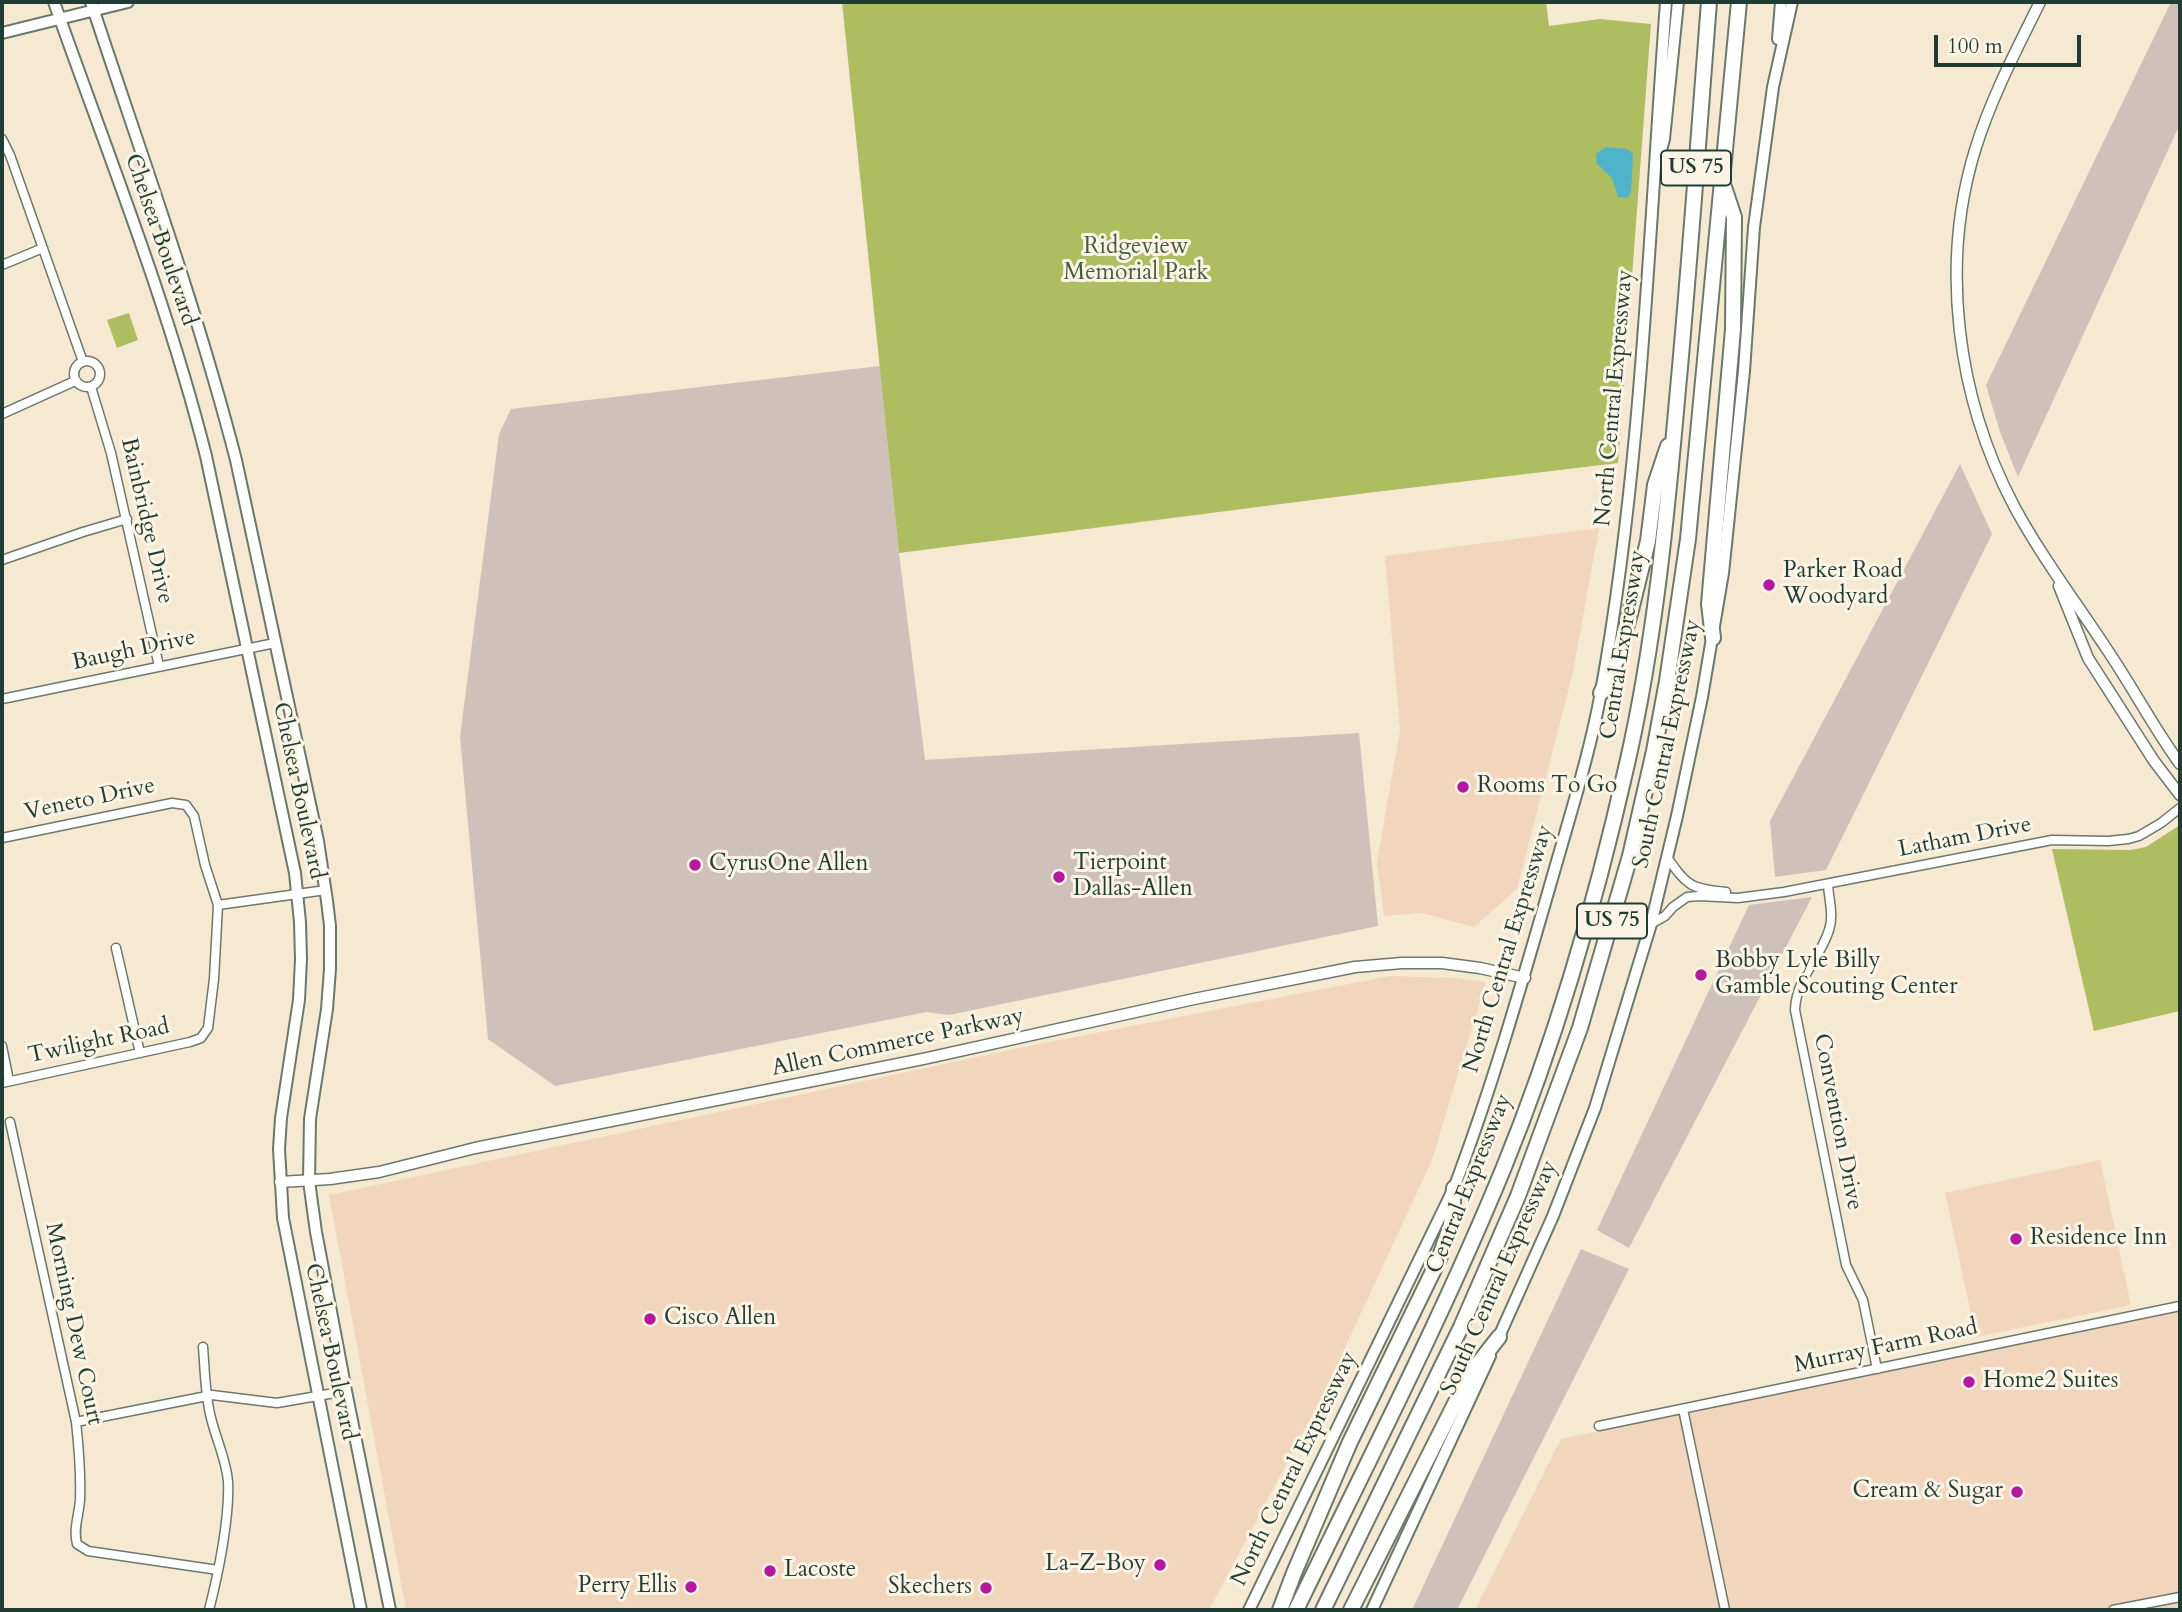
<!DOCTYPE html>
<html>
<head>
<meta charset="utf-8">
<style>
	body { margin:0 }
	#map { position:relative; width:2182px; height:1612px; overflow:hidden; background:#f6e9d1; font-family:Cardo,serif }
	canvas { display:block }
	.frame { position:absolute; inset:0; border:4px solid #1f3d34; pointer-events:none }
	.scale { position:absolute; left:1934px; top:35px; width:147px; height:32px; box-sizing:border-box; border:4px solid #1f3d34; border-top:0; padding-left:9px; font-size:21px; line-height:24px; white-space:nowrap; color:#1f3d34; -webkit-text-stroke:5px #fcf5e5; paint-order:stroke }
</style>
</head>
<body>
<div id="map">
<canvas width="2182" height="1612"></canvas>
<div class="frame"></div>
<div class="scale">100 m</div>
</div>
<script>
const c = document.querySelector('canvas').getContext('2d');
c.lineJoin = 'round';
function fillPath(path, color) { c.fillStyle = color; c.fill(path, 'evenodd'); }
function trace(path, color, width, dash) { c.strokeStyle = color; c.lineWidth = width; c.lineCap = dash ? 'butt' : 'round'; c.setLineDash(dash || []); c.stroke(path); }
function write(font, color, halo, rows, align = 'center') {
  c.font = font + ' Cardo,serif'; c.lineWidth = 6; c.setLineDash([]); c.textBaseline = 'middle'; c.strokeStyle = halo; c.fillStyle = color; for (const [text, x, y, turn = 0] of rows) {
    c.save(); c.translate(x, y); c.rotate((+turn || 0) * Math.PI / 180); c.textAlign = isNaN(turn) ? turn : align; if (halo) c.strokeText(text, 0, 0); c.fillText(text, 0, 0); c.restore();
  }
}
const built = new Path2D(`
	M1599,528L1573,672L1517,889L1474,927L1422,913L1384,916L1377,863L1400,730L1385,556Z
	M1390,976L1455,978L1486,982L1432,1160L1324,1393L1209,1610H406L329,1195L1024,1047Z
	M2100,1160L2131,1305L1976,1337L1945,1193Z
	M2180,1310V1610H1475L1561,1439Z`);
const industrial = new Path2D(`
	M2171,2H2180V124L2018,477L2000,432L1986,385Z
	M880,366L899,553L925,760L1359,733L1378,926L949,1015L927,1012L555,1086L488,1039L460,737L499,434L511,409Z
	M1960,464L1992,534L1826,870L1775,877L1770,821Z
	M1812,897L1629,1248L1597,1230L1749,905Z
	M1581,1249L1629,1269L1457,1610H1412Z`);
const green = new Path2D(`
	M842,2H1546L1549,26L1600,19L1651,24L1618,463L1367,493L899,553Z
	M129,313L138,340L117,348L107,320Z
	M2180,825V1011L2094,1031L2052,849L2131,850L2146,847Z`);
const water = new Path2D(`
	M1606,147L1627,149L1633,154L1631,192L1627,198L1618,197L1612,178L1597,164L1596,154Z`);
const minor = new Path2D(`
	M2,139L10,155L83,362
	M2,265L43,248
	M74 374a13 13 0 1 1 26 0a13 13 0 1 1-26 0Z
	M91,387L111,453L159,666
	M2,414L75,381
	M2,560L83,532L127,519
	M2,699L275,643
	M2,838L172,803L186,805L194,816L205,865L218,905L214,979L208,1028L201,1038L190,1042L2,1083
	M1667,857C1687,886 1691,889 1726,892
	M1828,885C1829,900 1834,916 1829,930C1820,959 1796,978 1795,1010L1846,1265L1863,1300L1877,1369
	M218,905L326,890
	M1651,924L1665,916L1673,907L1687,897L1699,896L1738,898L1784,892L2052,840L2108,841L2128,839L2139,836L2161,823L2180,808
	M116,948L140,1053
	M2,1046L9,1081
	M10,1122L76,1422C79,1449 81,1474 80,1500C79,1515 73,1529 77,1544L88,1551L218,1570
	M203,1347C205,1371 205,1395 211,1418C216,1439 226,1459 228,1481C230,1517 218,1575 209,1610
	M1683,1409L1725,1610
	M76,1422L212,1395L277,1403L346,1391
	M1599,1426L2180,1306
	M2113,1610L2180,1597`);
const tertiary = new Path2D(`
	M2040,2C2017,49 1992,96 1976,147C1939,264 1957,398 2014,506C2041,556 2075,601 2106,648C2132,686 2153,727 2180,764
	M2059,586L2088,658L2154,761L2180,795
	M280,1182L330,1179L379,1172L475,1148L923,1059L1194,999L1355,967L1402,963H1442L1480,968L1525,978`);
const secondary = new Path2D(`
	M54,2C107,152 167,301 206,456L295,873L300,922L301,959L299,1000L281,1118L279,1149L283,1218L361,1610
	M91,2C141,154 196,305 236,460L318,841L327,901L330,926V969L327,1009L310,1119L309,1181L316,1232L346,1391L390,1610
	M2,33L128,2
	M1778,39L1781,2
	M1660,154L1664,139L1678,2
	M1497,1341L1553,1216L1595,1108L1651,924L1677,816L1702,697L1723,573L1744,371L1754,227L1773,87L1792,2
	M1249,1610L1454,1188C1496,1077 1527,965 1560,851C1575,799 1591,747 1601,692C1642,465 1649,232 1666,2
	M1372,1610L1490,1356`);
const motorway = new Path2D(`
	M1713,638L1709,604L1733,329L1734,217L1724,187
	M1601,693L1618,657L1631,610L1648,541L1655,485L1668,446
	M1280,1610L1294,1573L1350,1442L1439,1259L1451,1225L1454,1188
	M1296,1610C1367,1463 1442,1318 1504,1167C1557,1037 1596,901 1627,764C1655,641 1667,514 1678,389C1690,260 1699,131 1709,2
	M1323,1610L1461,1327L1518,1196L1580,1028L1630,856L1654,751L1667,681L1688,539L1739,2
	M1351,1610L1470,1374L1499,1337`);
const markers = [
	[1769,585,7,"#b5179e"],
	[1463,787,7,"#b5179e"],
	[695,865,7,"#b5179e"],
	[1059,877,7,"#b5179e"],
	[1701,975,7,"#b5179e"],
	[2016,1239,7,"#b5179e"],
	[650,1319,7,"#b5179e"],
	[1969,1382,7,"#b5179e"],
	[2017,1492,7,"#b5179e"],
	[1160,1565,7,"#b5179e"],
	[770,1571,7,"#b5179e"],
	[691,1587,7,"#b5179e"],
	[986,1588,7,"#b5179e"]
];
const shields = [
	[1696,168,70],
	[1612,921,70]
];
const shieldNames = [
	["US 75",1696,168],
	["US 75",1612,921]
];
const streetNames = [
	["Chelsea Boulevard",160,240,71],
	["North Central Expressway",1615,398,-85],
	["Bainbridge Drive",146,521,77],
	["Central Expressway",1624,645,-81],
	["Baugh Drive",134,651,-12],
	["South Central Expressway",1668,744,-78],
	["Chelsea Boulevard",298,791,78],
	["Veneto Drive",90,800,-12],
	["Latham Drive",1965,838,-11],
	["North Central Expressway",1509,949,-73],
	["Twilight Road",99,1042,-12],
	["Allen Commerce Parkway",898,1043,-12],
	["Convention Drive",1837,1122,79],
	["Central Expressway",1470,1184,-68],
	["South Central Expressway",1500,1278,-66],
	["Morning Dew Court",73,1324,78],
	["Murray Farm Road",1886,1347,-12],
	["Chelsea Boulevard",330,1352,78],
	["North Central Expressway",1295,1469,-64]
];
const parkNames = [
	["Ridgeview",1136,248],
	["Memorial Park",1136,274]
];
const poiNames = [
	["Parker Road",1783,572],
	["Woodyard",1783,598],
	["Rooms To Go",1477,787],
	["Tierpoint",1073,864],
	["Dallas-Allen",1073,890],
	["CyrusOne Allen",709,865],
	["Bobby Lyle Billy",1715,962],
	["Gamble Scouting Center",1715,988],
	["Residence Inn",2030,1239],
	["Cisco Allen",664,1319],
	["Home2 Suites",1983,1382],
	["Cream & Sugar",2003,1492,"right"],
	["La-Z-Boy",1146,1565,"right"],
	["Lacoste",784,1571],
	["Perry Ellis",677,1587,"right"],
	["Skechers",972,1588,"right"]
];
fillPath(built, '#f1d5bd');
fillPath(industrial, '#cec1ba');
fillPath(green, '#aebd60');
fillPath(water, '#4db4cc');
trace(minor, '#6a796b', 11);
trace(tertiary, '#6a796b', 13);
trace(secondary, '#6a796b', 14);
trace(motorway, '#6a796b', 18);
trace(minor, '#fff', 8);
trace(tertiary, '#fff', 10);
trace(secondary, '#fff', 10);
trace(motorway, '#fff', 14);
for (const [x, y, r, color] of markers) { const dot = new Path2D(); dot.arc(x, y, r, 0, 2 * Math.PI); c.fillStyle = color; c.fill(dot); trace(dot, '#fcf5e5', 2.5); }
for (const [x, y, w] of shields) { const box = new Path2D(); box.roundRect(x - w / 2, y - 17.5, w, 35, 5); c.fillStyle = '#fcf5e5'; c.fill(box); trace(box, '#1f3d34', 2); }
write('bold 21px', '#1f3d34', null, shieldNames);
write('23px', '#1f3d34', '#fcf5e5', streetNames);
write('23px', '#435d3f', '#fcf5e5', parkNames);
write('23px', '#1f3d34', '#fcf5e5', poiNames, 'left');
</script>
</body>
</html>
